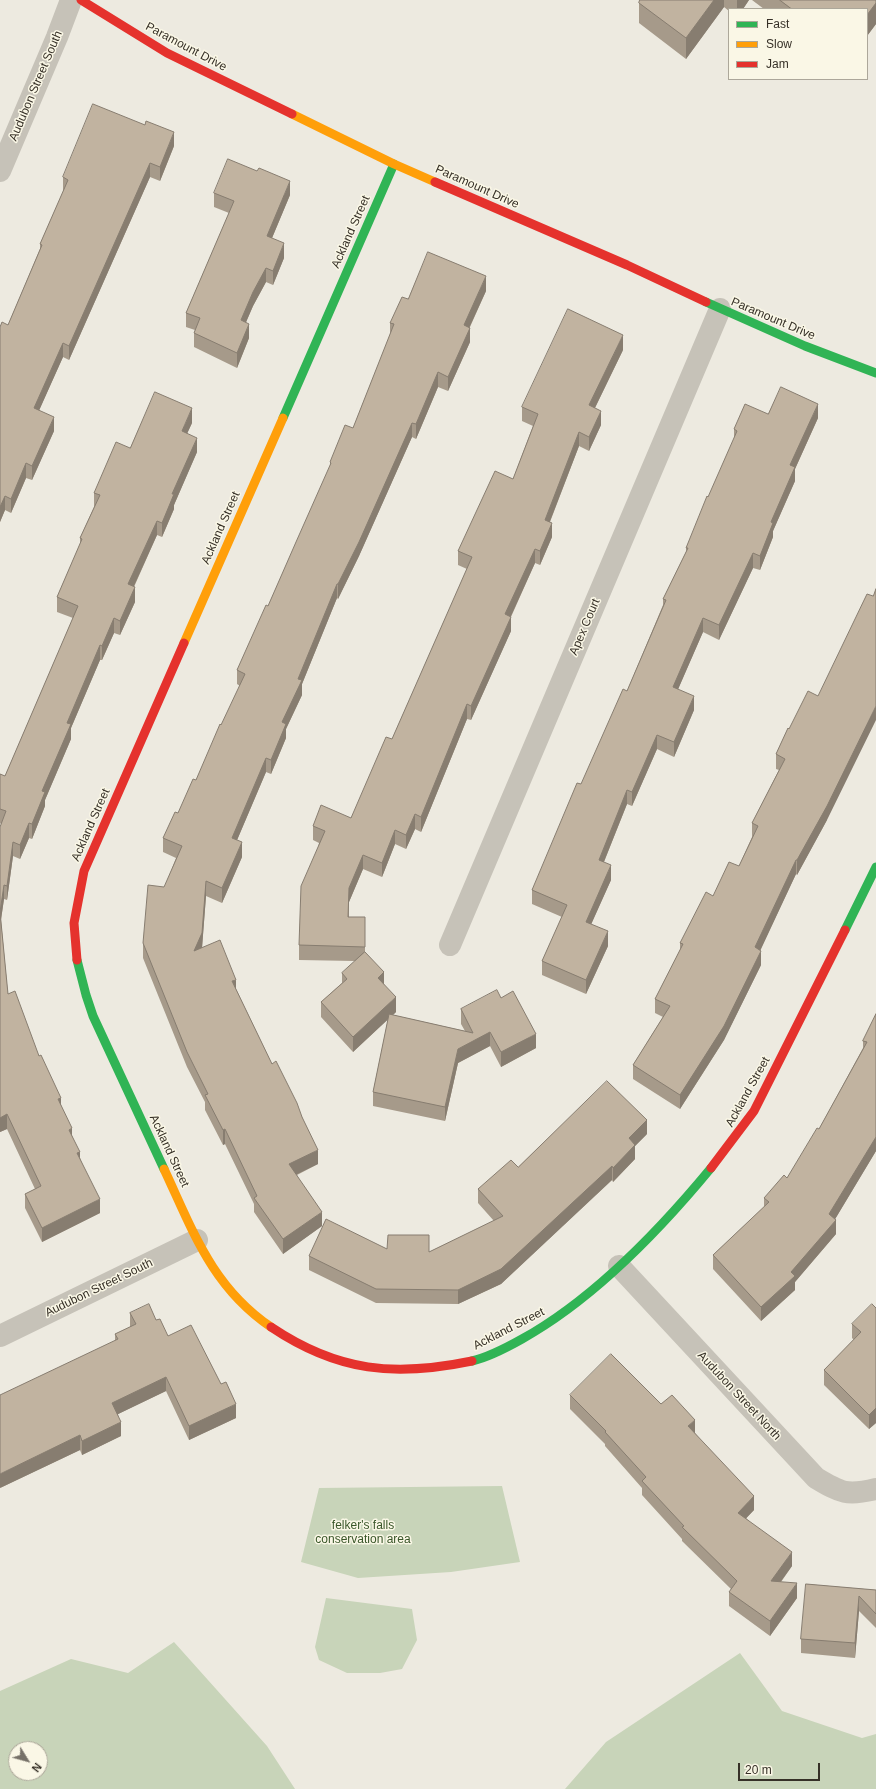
<!DOCTYPE html>
<html>
<head>
<meta charset="utf-8">
<style>
	body { margin:0 }
	#map { position:relative; width:876px; height:1789px; overflow:hidden; background:#edeae0; font-family:Arial,sans-serif }
	canvas { display:block }
	.legend { position:absolute; left:728px; top:8px; width:140px; height:72px; box-sizing:border-box; background:#faf7e6; border:1px solid #aca79a; margin:0; padding:5px 7px; list-style:none; font-size:12px; color:#363027 }
	.legend li { display:flex; align-items:center; gap:8px; height:20px }
	.legend b { width:20px; border:1px solid #aca79a }
	.north { position:absolute; left:8px; top:1741px; width:40px; height:40px; box-sizing:border-box; background:#faf7e6; border:1px solid #aca79a; border-radius:50%; rotate:127deg; font-size:11px; font-weight:700; line-height:16px; text-align:center; color:#363027 }
	.north::after { content:''; display:block; margin:auto; width:14px; height:18px; background:#767168; clip-path:polygon(50% 0,100% 100%,50% 72%,0 100%) }
	.scale { position:absolute; left:738px; top:1763px; width:82px; height:18px; box-sizing:border-box; border:2px solid #363027; border-top:0; padding-left:5px; font-size:12px; line-height:14px; white-space:nowrap; color:#363027; -webkit-text-stroke:3px #faf7e6; paint-order:stroke }
</style>
</head>
<body>
<div id="map">
<canvas width="876" height="1789"></canvas>
<ul class="legend">
<li><b style="height:5px;background:#30b455"></b>Fast</li>
<li><b style="height:5px;background:#ff9f0a"></b>Slow</li>
<li><b style="height:5px;background:#e5322d"></b>Jam</li>
</ul>
<div class="north">N</div>
<div class="scale">20 m</div>
</div>
<script>
const c = document.querySelector('canvas').getContext('2d');
c.lineJoin = 'round';
function fillPath(path, color) { c.fillStyle = color; c.fill(path, 'evenodd'); }
function trace(path, color, width, dash) { c.strokeStyle = color; c.lineWidth = width; c.lineCap = dash ? 'butt' : 'round'; c.setLineDash(dash || []); c.stroke(path); }
function write(font, color, halo, rows, align = 'center') {
  c.font = font + ' Arial,sans-serif'; c.lineWidth = 3; c.setLineDash([]); c.textBaseline = 'middle'; c.strokeStyle = halo; c.fillStyle = color; for (const [text, x, y, turn = 0] of rows) {
    c.save(); c.translate(x, y); c.rotate((+turn || 0) * Math.PI / 180); c.textAlign = isNaN(turn) ? turn : align; if (halo) c.strokeText(text, 0, 0); c.fillText(text, 0, 0); c.restore();
  }
}
const green = new Path2D(`
	M502,1486L520,1562L451,1572L358,1578L301,1562L319,1488Z
	M326,1598L412,1609L417,1640L402,1669L380,1673H347L319,1660L315,1647Z
	M174,1642L267,1746L295,1789H0V1691L71,1659L128,1673ZM16,1749H40V1773H16Z
	M740,1653L782,1711L862,1738L876,1734V1789H565L606,1742Z`);
const street = new Path2D(`
	M0,171L57,37L71,0
	M450,945L720,309
	M619,1266L816,1478C841,1493 847,1496 876,1489
	M0,1336L197,1240`);
const fast = new Path2D(`
	M706,302L805,346L876,373
	M283,418L394,164
	M845,930L876,867
	M77,960L86,995L93,1016L164,1169
	M472,1361C489,1357 506,1348 522,1339C594,1299 659,1231 711,1168`);
const slow = new Path2D(`
	M292,114L394,164L435,182
	M184,643L283,418
	M164,1169C193,1231 212,1287 271,1327`);
const jam = new Path2D(`
	M81,0L167,53L292,114
	M435,182L627,265L706,302
	M77,960L74,923L84,871L184,643
	M711,1168L754,1111L845,930
	M271,1327C338,1372 395,1377 472,1361`);
const wall = new Path2D(`
	M640,0H749L743,9H729V11L724,7L686,59L639,23V3Z
	M752,0H876V24L867,36V9H764Z
	M174,146L160,181L150,177L69,360L63,357L39,410L54,431L32,480L26,478L11,513L5,510L0,522V327L8,325L40,249V244L63,192V177Z
	M214,193L290,195L272,238L284,258L273,285L266,282L253,306L246,322L249,338L237,368L194,347V333L195,330L186,327V313L229,213L214,207Z
	M486,291L470,327V342L448,391L438,387L416,439L412,437L359,556L338,599L337,598L302,684V695L286,729V738L271,774L266,772L237,840L242,857L222,903L206,896L202,948L236,989L272,1064L302,1117L318,1164L297,1175L322,1226L283,1254L254,1212V1204L225,1144L223,1145L205,1110V1102L187,1067L143,958V943L176,858L163,852V838L178,813L196,780L240,686L237,684V670L268,606L330,467V462L353,428L390,335V323L408,299Z
	M623,350L595,408L601,425L589,451L579,446L550,522L552,537L540,565L535,563L511,617V631L471,720L467,719L421,832L415,829L406,849L395,844L382,877L363,869L349,902V917L365,932V952L384,984L396,1012L393,1015L465,1031L461,1024V1009L501,998L536,1048L501,1067L490,1046L458,1063L445,1121L373,1106V1092L388,1019L353,1052L321,1017V1002L342,983V973L355,961L299,960V945L319,843L313,840V826L351,818L392,739L467,569L458,565V551L513,479L533,426L522,421V407Z
	M768,414L818,418L795,469V481L773,531V537L760,570L753,568L719,640L703,632L678,689L694,710L674,757L657,749L632,806L627,804L604,862L611,880L591,924L608,946L586,994L542,975V961L562,917L532,904V890L627,691L663,605V599L686,552V548L734,439V429Z
	M192,423L187,433L197,452L174,505V509L162,537L157,535L134,587L135,602L120,635L114,633L102,660H100L71,728V739L45,800V806L32,839L29,838L20,859L13,856L7,900L4,899L1,920L8,994L39,1056L61,1105L100,1213L42,1242L25,1208V1194L35,1189L7,1129L0,1132L1,824L0,823V774L5,776L73,618L57,612V597L80,544V538L94,507V493L130,448Z
	M788,728L827,820L797,875L796,874L760,950L761,965L724,1040L680,1109L633,1079V1065L663,1017L655,1013V999L680,950V943L713,896L739,866L752,837V823L779,770L776,769V754Z
	M876,1014V1151L835,1219L836,1234L795,1282V1290L761,1321L713,1269V1255L764,1207V1198L787,1178L819,1129L863,1048V1041Z
	M647,1134L635,1146V1159L613,1182L612,1180L501,1284L458,1304L376,1303L309,1270V1256L387,1249L429,1252L494,1221L478,1203V1189L518,1167Z
	M876,1308V1423L869,1429L824,1385V1370L854,1340L852,1338V1324Z
	M130,1313L156,1320L168,1336L236,1418L189,1440L166,1391L118,1414L121,1436L82,1455L80,1450L0,1488L115,1341V1334L130,1327Z
	M570,1395L661,1404L695,1433L754,1510L746,1518L792,1566L781,1582L797,1598L770,1636L729,1606V1592L731,1589L682,1541V1539L642,1495V1488L605,1446V1444L570,1409Z
	M806,1584L876,1590V1628L859,1611L855,1658L801,1653V1639Z`);
const shadedWall = new Path2D(`
	M714,0H724V7L686,59V38Z
	M737,0H749L743,9H737Z
	M876,3V24L867,36V15Z
	M174,132V146L160,181V167Z
	M150,163V177L69,360V346Z
	M290,181V195L267,250V236Z
	M284,243V258L273,285V271Z
	M266,268V282L253,306L241,334V320L253,292Z
	M486,276V291L464,339V325Z
	M249,324V338L237,368V353Z
	M470,328V342L448,391V377Z
	M623,335V350L589,420V405Z
	M63,343V357L34,422V408Z
	M438,372V387L416,439V424Z
	M818,404V418L795,469V481L773,531V537L760,570V556L790,465Z
	M192,408V423L182,445V431Z
	M601,411V425L589,451V437Z
	M54,417V431L32,480V466Z
	M412,423V437L359,556L338,599V584Z
	M579,432V446L545,534V520Z
	M197,438V452L174,505V509L162,537V523L172,494Z
	M26,463V478L11,513V499Z
	M5,496V510L0,522V507Z
	M157,521V535L128,599V584Z
	M552,523V537L540,565V551Z
	M535,549V563L505,629V614Z
	M753,553V568L719,640V625Z
	M337,584V598L302,684V695L286,729V738L271,774V760L282,722L298,679Z
	M135,587V602L120,635V621Z
	M511,617V631L471,720V706Z
	M114,618V633L102,660V646Z
	M703,618V632L673,701V687Z
	M100,645V660L71,728V739L45,800V806L32,839V824L42,791L67,723Z
	M694,696V710L674,757V742Z
	M467,704V719L421,832V817Z
	M876,706V720L827,820L797,875V860Z
	M657,735V749L632,806V792Z
	M266,758V772L232,852V838Z
	M627,790V804L599,874V860Z
	M415,814V829L406,849V835Z
	M29,823V838L20,859V845Z
	M395,830V844L382,877V863Z
	M13,842V856L7,900V886Z
	M242,842V857L222,903V888Z
	M363,855V869L349,902L348,931L349,888Z
	M796,860V874L755,962V947Z
	M611,865V880L586,936V922Z
	M206,881V896L202,948L194,951Z
	M4,885V899L0,926V912Z
	M608,931V946L586,994V980Z
	M761,951V965L724,1040L680,1109V1095Z
	M384,972V987L378,978Z
	M236,980V994L232,981Z
	M396,997V1012L353,1052V1037Z
	M490,1032V1046L458,1063L445,1121V1107L458,1049Z
	M536,1034V1048L501,1067V1052Z
	M61,1098V1112L58,1099Z
	M7,1114V1129L0,1132V1118Z
	M647,1120V1134L635,1146V1159L613,1182V1168L629,1138Z
	M72,1128V1143L69,1130Z
	M225,1129V1144L223,1145V1130Z
	M876,1137V1151L831,1226L836,1220V1234L795,1282V1290L761,1321V1307L791,1272L829,1214Z
	M318,1150V1164L289,1178V1164Z
	M80,1152V1166L77,1153Z
	M612,1166V1180L501,1284L458,1304V1290Z
	M100,1199V1213L42,1242V1228Z
	M322,1212V1226L283,1254V1239Z
	M166,1377V1391L112,1417V1403Z
	M236,1404V1418L189,1440V1426Z
	M876,1408V1423L869,1429V1415Z
	M695,1420V1435L688,1426Z
	M121,1422V1436L82,1455V1441Z
	M80,1435V1450L0,1488V1474Z
	M754,1496V1510L738,1527V1513Z
	M792,1552V1566L771,1595V1581Z
	M797,1583V1598L770,1636V1621Z
	M859,1596V1611L855,1658V1643Z`);
const building = new Path2D(`
	M640,0H714L686,38L639,3Z
	M780,0H876V3L867,15V9H792Z
	M93,104L145,125L146,121L174,132L160,167L150,163L69,346L63,343L34,408L54,417L32,466L26,463L11,499L5,496L0,507V327L2,322L8,325L42,245L40,244L68,180L63,177Z
	M228,159L257,171L259,168L290,181L267,236L284,243L273,271L266,268L253,292L241,320L249,324L237,353L194,333L200,318L186,313L234,201L214,193Z
	M428,252L486,276L464,325L470,328L448,377L438,372L416,424L412,423L359,542L338,584H337L298,679L302,680L282,722L286,724L271,760L266,758L232,838L242,842L222,888L206,881L202,933L194,951L220,940L236,980L232,981L272,1064L276,1061L297,1103L302,1117L318,1150L289,1164L322,1212L283,1239L254,1198L257,1196L225,1129L223,1130L205,1095L208,1094L187,1052L143,943L148,885L164,887L182,846L163,838L175,812L178,813L193,779L196,780L220,724L221,725L245,674L237,670L266,605L268,606L296,542L331,463L330,462L345,425L353,428L394,324L390,323L402,297L408,299Z
	M568,309L623,335L589,405L601,411L589,437L579,432L545,520L552,523L540,551L535,549L505,614L511,617L471,706L467,704L421,817L415,814L406,835L395,830L382,863L363,855L349,888L348,917H365V947L299,945L301,886L325,831L313,826L321,805L351,818L386,737L392,739L472,557L458,551L495,471L513,479L538,414L522,407Z
	M781,387L818,404L790,465L795,467L771,522L773,523L760,556L753,553L719,625L703,618L673,687L694,696L674,742L657,735L632,792L627,790L599,860L611,865L586,922L608,931L586,980L542,961L567,905L532,890L577,783L581,784L623,689L627,691L666,600L663,599L688,548H686L707,496L708,497L737,431L734,429L745,404L768,414Z
	M155,392L192,408L182,431L197,438L172,494H174L162,523L157,521L128,584L135,587L120,621L114,618L102,646L100,645L67,723L71,724L42,791L45,792L32,824L29,823L20,845L13,842L7,886L4,885L0,912L8,994L15,991L39,1056L41,1055L61,1098L58,1099L72,1128L69,1130L80,1152L77,1153L100,1199L42,1228L25,1194L41,1186L7,1114L0,1118V827L6,811L0,809V774L5,776L78,606L57,597L82,539L80,538L100,495L94,493L116,442L130,448Z
	M876,589V706L827,806L797,860H796L755,947L761,951L724,1026L680,1095L633,1065L670,1006L655,999L683,944L680,943L706,892L713,896L729,862L739,866L758,826L752,823L785,759L776,754L788,728L789,729L808,691L818,696L867,594L873,596Z
	M365,952L384,972L378,978L396,997L353,1037L321,1002L347,979L342,973Z
	M497,990L501,998L513,991L536,1034L501,1052L490,1032L458,1049L445,1107L373,1092L389,1014L473,1033L461,1009Z
	M876,1014V1137L829,1214L836,1220L791,1272L795,1276L761,1307L713,1255L769,1202L764,1198L784,1175L787,1178L817,1128L819,1129L867,1042L863,1041Z
	M607,1081L647,1120L629,1138L635,1145L613,1168L612,1166L501,1269L458,1290L376,1289L309,1256L326,1219L387,1249L388,1235H429V1252L503,1216L478,1189L511,1160L518,1167Z
	M149,1304L156,1320L160,1319L168,1336L191,1325L221,1384L226,1382L236,1404L189,1426L166,1377L112,1403L121,1422L82,1441L80,1435L0,1474V1395L118,1339L115,1334L136,1324L130,1313Z
	M872,1304L876,1308V1408L869,1415L824,1370L861,1332L852,1324Z
	M611,1354L661,1404L672,1395L695,1420L688,1426L754,1496L738,1513L792,1552L771,1581L797,1583L770,1621L729,1592L737,1581L682,1527L684,1526L642,1481L646,1477L605,1432L606,1431L570,1395Z
	M806,1584L876,1590V1614L859,1596L855,1643L801,1639Z`);
const streetNames = [
	["Paramount Drive",186,47,28],
	["Audubon Street South",36,86,-67],
	["Paramount Drive",477,187,24],
	["Ackland Street",351,232,-66],
	["Paramount Drive",773,319,23],
	["Ackland Street",221,528,-66],
	["Apex Court",585,627,-67],
	["Ackland Street",91,825,-66],
	["Ackland Street",748,1092,-61],
	["Ackland Street",169,1151,65],
	["Audubon Street South",99,1288,-26],
	["Ackland Street",509,1329,-27],
	["Audubon Street North",739,1396,47]
];
const parkNames = [
	["felker's falls",363,1526],
	["conservation area",363,1540]
];
fillPath(green, '#c8d4b9');
trace(street, '#c6c2b8', 22);
trace(fast, '#30b455', 9);
trace(slow, '#ff9f0a', 9);
trace(jam, '#e5322d', 9);
fillPath(wall, '#a69a8a');
fillPath(shadedWall, '#877d70');
fillPath(building, '#c1b3a0');
trace(building, '#877d70', 1);
write('12px', '#363027', '#faf7e6', streetNames);
write('12px', '#395629', '#faf7e6', parkNames);
</script>
</body>
</html>
